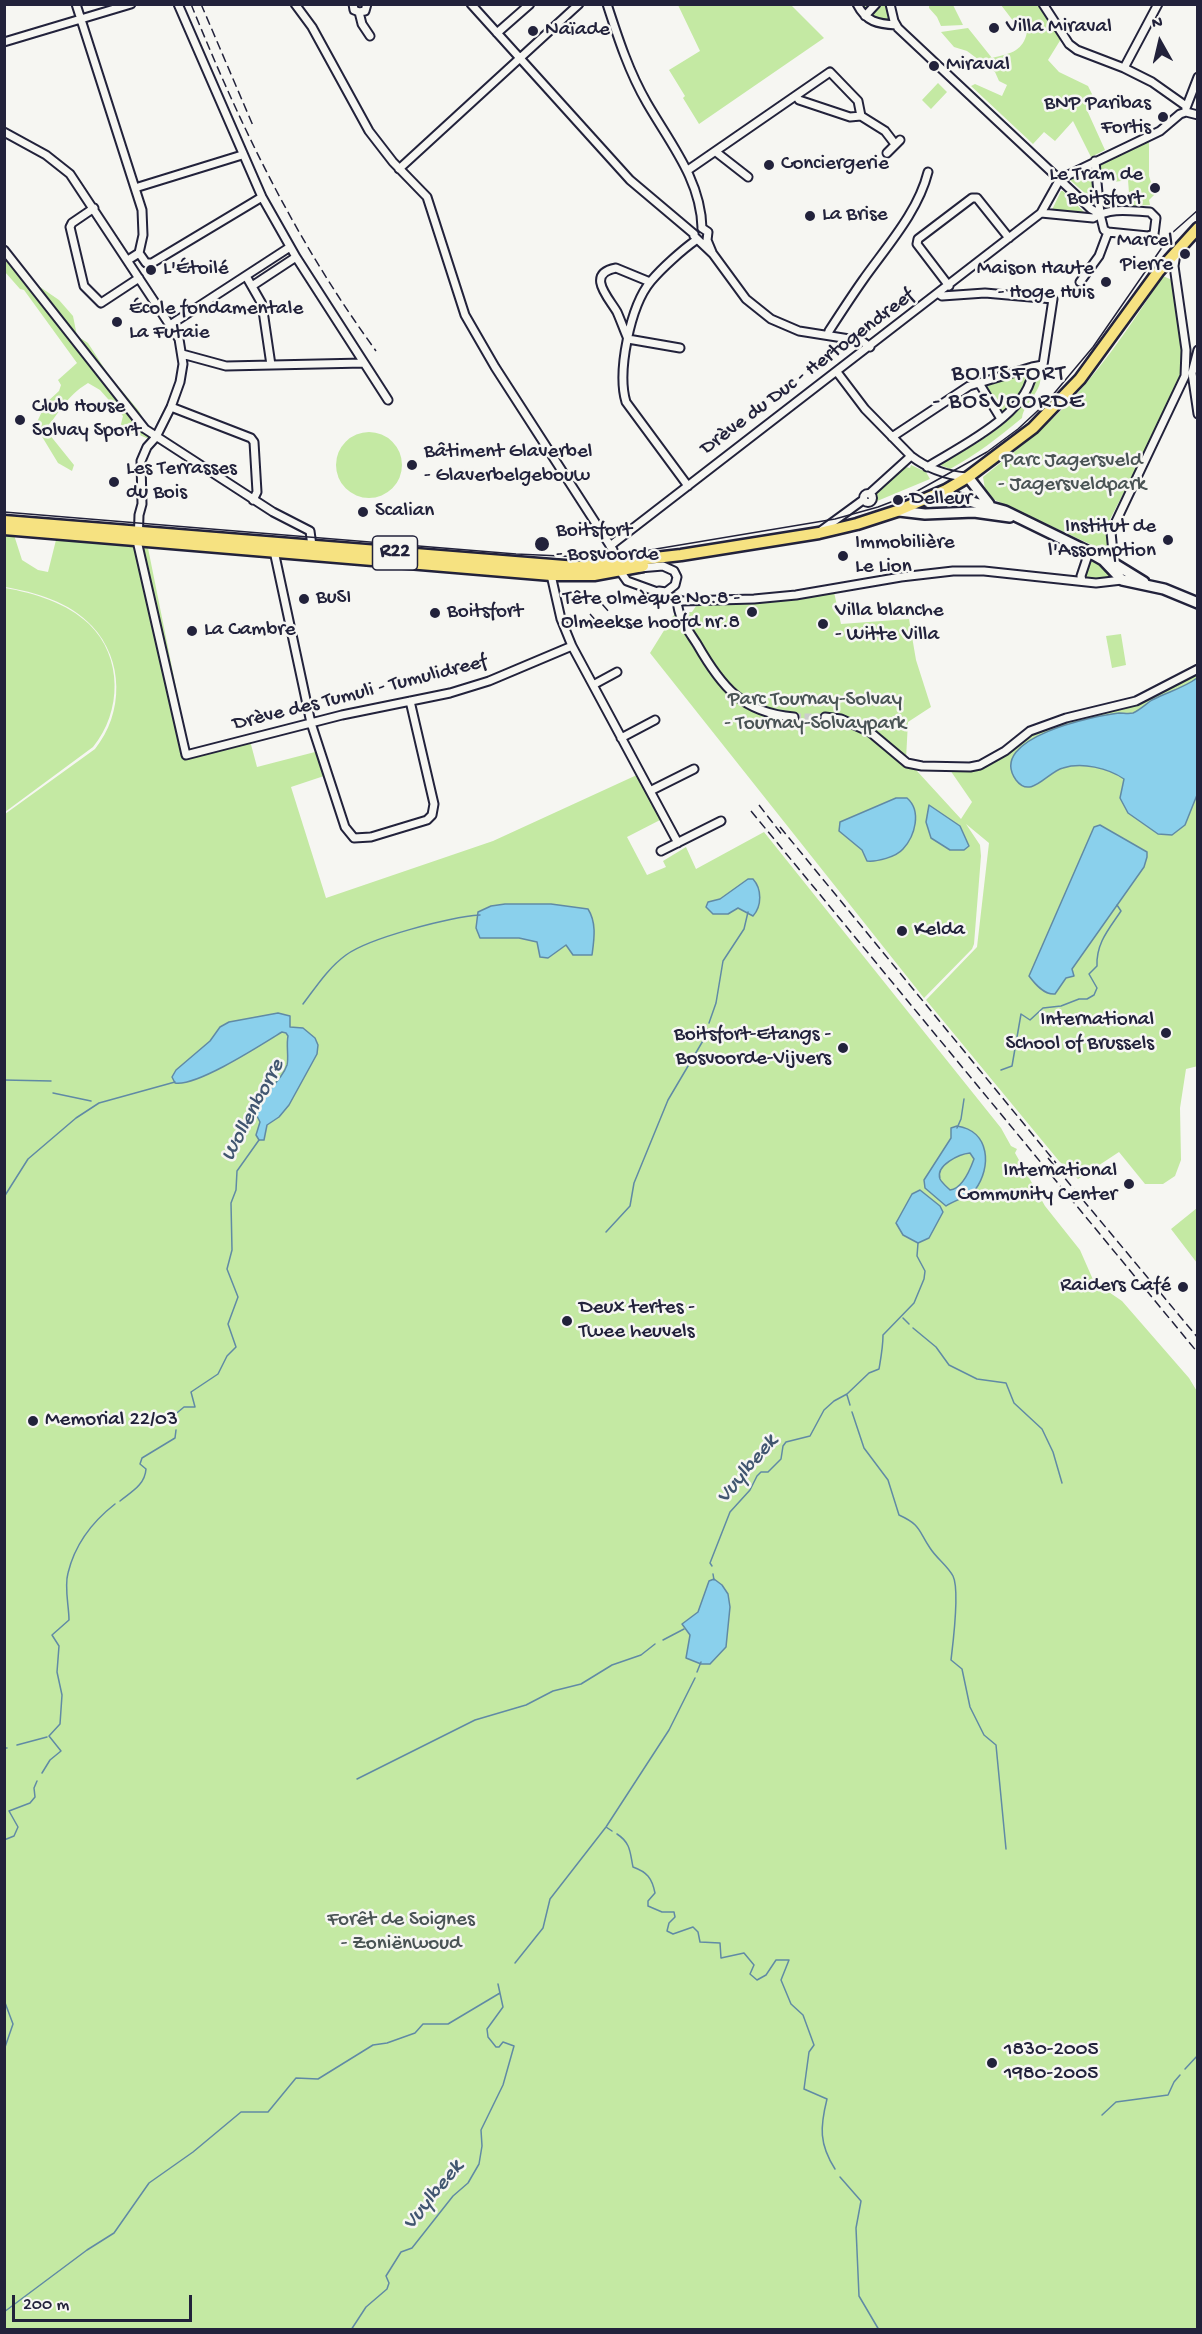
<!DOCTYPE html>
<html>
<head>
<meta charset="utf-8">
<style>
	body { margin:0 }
	#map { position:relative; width:1202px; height:2334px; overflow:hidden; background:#f6f6f2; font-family:"Gochi Hand",sans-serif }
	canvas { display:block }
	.frame { position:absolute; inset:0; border:6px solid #22223b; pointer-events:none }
	.north { position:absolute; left:1130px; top:12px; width:60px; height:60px; -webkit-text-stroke:4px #f6f6f2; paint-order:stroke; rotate:352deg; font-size:16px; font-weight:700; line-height:24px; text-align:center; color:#22223b }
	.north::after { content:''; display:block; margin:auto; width:21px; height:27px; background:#22223b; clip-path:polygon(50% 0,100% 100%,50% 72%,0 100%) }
	.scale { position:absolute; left:12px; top:2295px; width:180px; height:27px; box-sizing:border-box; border:3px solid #22223b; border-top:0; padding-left:8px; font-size:18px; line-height:21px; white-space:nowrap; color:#22223b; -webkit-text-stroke:4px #f6f6f2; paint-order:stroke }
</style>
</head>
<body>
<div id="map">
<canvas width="1202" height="2334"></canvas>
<div class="frame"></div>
<div class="north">N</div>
<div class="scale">200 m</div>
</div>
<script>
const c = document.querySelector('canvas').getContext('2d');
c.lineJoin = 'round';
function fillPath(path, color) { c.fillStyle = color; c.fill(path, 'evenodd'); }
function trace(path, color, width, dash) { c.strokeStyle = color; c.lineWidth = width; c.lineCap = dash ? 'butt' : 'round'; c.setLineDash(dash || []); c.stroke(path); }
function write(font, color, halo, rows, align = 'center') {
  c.font = font + ' "Gochi Hand",sans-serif'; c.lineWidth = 5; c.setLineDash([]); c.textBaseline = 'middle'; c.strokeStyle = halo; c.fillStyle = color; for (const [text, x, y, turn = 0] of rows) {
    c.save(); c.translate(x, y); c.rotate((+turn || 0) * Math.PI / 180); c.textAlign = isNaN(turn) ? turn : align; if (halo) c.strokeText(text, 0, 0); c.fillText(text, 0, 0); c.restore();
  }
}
const green = new Path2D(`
	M678,5H791L824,38L699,124L683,98L685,96L669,70L700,51Z
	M859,5H887L889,21C874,23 869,15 859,5Z
	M929,5H953L963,25L941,26L937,17L929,8Z
	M1001,5H1039L1061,39L1048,60L1059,72L1088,86L1094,98L1086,108L1105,150L1091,157L1073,121L1055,141L1044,132L1033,144L971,86L975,84L1002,96L1007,85L999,81L995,72L967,51L954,47L941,32L968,28L992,58C999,56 1010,54 1016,50C1027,43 1031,26 1022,16L1014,22Z
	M938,83L947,92L931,109L922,100Z
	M1149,141V176L1155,194L1149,200L1150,205L1130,206L1128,180L1114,182L1110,173L1101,174V165Z
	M1092,169L1093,171L1096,203L1070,180Z
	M1061,191H1063L1086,214L1051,212Z
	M4,252L24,276L59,300L73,316L77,336L88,343L108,374L139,411L152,437L149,439L137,434L119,432L123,416L100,390L88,383C65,397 61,412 45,429L74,465L72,471L58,463L38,430L37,422L46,403L59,391L61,385L58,380L77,363L24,290L20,289L5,272Z
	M1163,276L1172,280L1178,288L1185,355L1183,378L1105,529L1109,553L995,500L985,489L983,477C1015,451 1048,426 1076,395C1109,358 1136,317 1163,276Z
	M1038,370C1048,388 1024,401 1022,418C999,437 976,455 950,469L940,465C977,443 1030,417 1038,370Z
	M1020,374L1026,375L1028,379L1025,388L1006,411L1000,410L987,386Z
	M336 465a33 33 0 1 1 66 0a33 33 0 1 1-66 0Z
	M911,465L926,472L930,479L870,504L874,500L876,491L877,492L906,467L910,468Z
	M5,534L14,535L22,560L38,570L48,572L56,540L148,548L189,752L249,737L257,767L315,752L324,776L291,787L326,898L493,841L639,774L662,819L627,837L647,875L666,867L663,861L686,847L696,869L764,832L1001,1128L1011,1146L1017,1149L1015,1153L1045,1206L1080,1250L1094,1282L1122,1301L1189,1378L1198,1393L1197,2329H5V814L95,749C124,713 124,660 92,626C70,602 35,592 5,587Z
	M1094,557L1112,574C1104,583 1095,580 1085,579L1083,577L1089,559Z
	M5,588C34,593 67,603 89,624C123,657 122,712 93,747L5,812Z
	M834,592L841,624L909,619L916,660L931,707L908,722L906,759L961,819L972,802L950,770L971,769L1026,736L1065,720L1105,710L1197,672L1198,1066L1186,1069L1180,1108L1181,1160L1175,1176L1163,1184H1145L1119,1152L1078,1179L1059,1161L926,1000L977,947L989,843L966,824L980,845L981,856L974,944L972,949L924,998L650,653L673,616L677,613L692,612L696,606L765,602Z
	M1121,634L1126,665L1112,668L1106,636Z
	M1197,1208V1263L1171,1229Z`);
const water = new Path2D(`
	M1197,678V795L1185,825L1172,835L1158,834L1128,813L1120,798L1124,779C1108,768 1082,762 1063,768C1047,772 1031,800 1016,780C986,738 1094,716 1119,713C1124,713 1128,714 1133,713C1140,710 1146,704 1152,700C1167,692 1184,688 1197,678Z
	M896,798H907C922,811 915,836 903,849C896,857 877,862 867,861L862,850L839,831L840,822Z
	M929,805L960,826L969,846L964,850H950L931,838L926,822Z
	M1100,825L1147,852V857L1144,867L1072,969L1074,976L1066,978L1055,994C1044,995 1035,984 1029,976L1094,827Z
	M748,879H753C762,889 762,906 753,916L738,908L728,914H713L706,907L708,902L720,899Z
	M505,904H551L588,909C597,923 594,940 592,955H573L566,945L548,958L540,957L537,942L519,938H480L476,928L478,912L491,906Z
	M278,1013L290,1016V1027L303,1028L315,1038L318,1045L317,1054L289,1105L279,1117L267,1125L264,1140H259L256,1135L260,1122L256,1114L260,1101L258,1097L259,1095L264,1096C272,1087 283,1077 287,1065C289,1058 286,1045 288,1036L286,1033L282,1032C261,1045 196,1087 175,1083L172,1077L176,1070L210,1041L220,1027L229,1022Z
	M957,1126C990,1131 992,1167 975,1190C969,1197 954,1200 946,1206L925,1188L924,1180L951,1138V1128ZM970,1153L974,1159C970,1170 962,1189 950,1190C947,1187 942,1183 940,1179C935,1165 960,1154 970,1153Z
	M920,1190L940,1206L943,1212L929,1238L918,1243L903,1235L896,1223L912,1194Z
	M714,1579L722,1585L728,1594L730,1607L726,1647L710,1664H701L686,1658L690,1635L682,1624L698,1612L709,1581Z`);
const stream = new Path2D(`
	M303,1004C316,987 328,968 346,955C369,938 450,917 480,915
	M709,1023L716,1003L723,961L744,929L748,912
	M1001,1070L1012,1066L1021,1014L1030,1020L1043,1008L1061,1006L1079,999H1087L1094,995L1097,988L1089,974L1097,966C1096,943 1109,929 1121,911L1117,905
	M4,1080L51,1081
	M53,1093L91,1101
	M957,1128L961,1119L964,1099
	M4,1197L28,1159L76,1118L99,1103L175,1082
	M606,1232L630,1206L634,1183L668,1100L704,1039L707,1029
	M903,1318L909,1324
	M913,1328L936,1347L949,1365L977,1379L1006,1383L1014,1403L1042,1429L1053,1452L1062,1483
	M847,1395L850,1405
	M852,1412L864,1448L888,1480L899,1515C921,1525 918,1530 930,1548C937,1559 947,1565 953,1576C960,1590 953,1643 951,1660L962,1669L970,1707L984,1735L996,1745L1006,1849
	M173,1424L172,1417L184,1407H195L191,1392L218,1374L227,1356L236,1347L228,1324L238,1297L227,1269L232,1250L231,1203L236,1190L237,1171L259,1140
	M120,1501C131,1492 145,1485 146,1469L140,1464L142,1458L175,1438L176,1430
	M712,1566L710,1563L730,1512L750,1490L757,1476L761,1472H768L781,1459L783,1446L786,1442L810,1436L824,1410L834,1401L847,1394L869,1373L879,1369C881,1357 883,1347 883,1335L914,1303L924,1279L925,1271L917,1256L918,1243
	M713,1574L714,1580
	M663,1640L684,1629
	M697,1672L701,1662
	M17,1745L47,1737
	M4,1748H7
	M42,1773L50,1760L61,1751L49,1736L60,1724L62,1695L57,1672L59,1646L52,1635L69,1620C69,1606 64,1587 68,1573C75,1544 92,1522 115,1504
	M357,1779L475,1720L526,1705L553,1691L581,1684L612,1665L641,1655L655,1644
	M606,1827L612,1831
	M617,1834C631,1843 630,1853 633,1867C647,1872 652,1878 655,1893L648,1901V1906L662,1912H674L675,1917L669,1923L667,1931L673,1934L693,1927L698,1932L700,1942L720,1943L721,1958L744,1953L754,1965L750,1974L757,1980L766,1975L776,1960H789L781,1980L791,2004L803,2015L814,2045L809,2052L804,2089L827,2099C820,2127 819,2144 835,2169
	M4,1840L14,1836L18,1827L9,1811L30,1803L35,1797L34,1788L37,1781
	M4,1850V1854
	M515,1963L543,1928L550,1899L606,1827L669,1730L695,1678
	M4,2000L13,2024L4,2050
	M1185,2069L1198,2055
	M1102,2115L1116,2102L1168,2095L1174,2082L1180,2075
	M840,2177L861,2201L856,2228L859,2296L879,2330
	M4,2312L87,2250L114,2233L149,2183L193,2152L241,2112H268L296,2078L318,2079L373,2045L387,2043L415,2033L423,2024H448L500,1993
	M351,2330L366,2307L387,2289L389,2283L386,2276L401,2252L412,2248L453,2196L468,2183L479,2164L482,2146L481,2130L503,2085L514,2046L503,2042L499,2047H496L488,2037L487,2029L503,2007L498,1984`);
const minorTunnel = new Path2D(`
	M794,717H825`);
const minor = new Path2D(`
	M76,4L142,210L143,235L139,253L128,260
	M178,4L262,197L296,257L388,400
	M295,4L312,27L369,131L393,162L427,197L465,315L495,367L613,550L618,563
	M353,4L354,10L359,12L365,11L367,4
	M471,4L630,180L694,234
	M607,4C618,38 629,72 647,103C670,143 701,180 702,228
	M857,4C866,22 878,24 896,25
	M890,4L894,21L898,28L1091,209L1100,214
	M1043,4L1069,44L1077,50L1124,68L1152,82L1186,106
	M359,12L362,24L370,36
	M865,16L876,4
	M497,33L530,4
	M4,42L131,4
	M1124,68L1158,4
	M796,96L799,100L850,117L861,116L885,131L895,144
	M1186,108L1198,77
	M1186,112L1198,115
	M4,132L46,155L70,174L179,339L183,364L180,382L171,407L156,437L147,447L141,461L142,504L139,515L138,545L186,755L342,715L450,693L489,681L572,646
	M716,152L748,177
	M887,153L900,140
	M399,169L579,4
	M688,170L830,72L858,101L861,116
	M1060,179L1160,131L1180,114L1186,112
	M135,188L242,155
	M94,208L72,223L70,227L84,286L101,303L139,278
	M1041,213L1093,218C1111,207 1130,211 1150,212L1156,218L1154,234L1148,236L1108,232L1104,230L1100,214L1095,161
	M702,228L708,232L707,240L712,252
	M694,236L713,254L746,299L771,319L799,331L862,341L870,347
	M4,250L145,429L273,512L310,531L312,546
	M139,253L146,263H152L262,197
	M246,276L262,304L271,365
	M650,282L616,268C585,274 609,298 617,312C621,321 624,330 628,339L680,348
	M1080,282L1099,256L1108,232
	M252,286L296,257
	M949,286L917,244L918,239L972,198H977L1009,238
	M939,294L942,296L985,293L1053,299L1043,365L1032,367
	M170,325L290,247
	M828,335L829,331C840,314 851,297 863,280C887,246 918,212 928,172
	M1198,350L1192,373L1198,414
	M182,354L226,366L364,363
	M837,372L865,409L911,456C928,469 945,475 966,477
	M979,383L1001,419
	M171,407L251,438L254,442L257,492L253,500
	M892,437L969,386L1032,367C1035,411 959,447 927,467
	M688,486L626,402C617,372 630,306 651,281C662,268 682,250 696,240
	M863.5 498a4.5 4.5 0 1 1 9 0a4.5 4.5 0 1 1-9 0Z
	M869,494L911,456
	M822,530L863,500
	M610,546L1041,213L1060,179
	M274,551L311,723L345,827L354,838L371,837L427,820L432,815L434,804L410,701
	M1114,563L1111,532L1185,376L1186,350L1174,266L1176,254
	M639,568L663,566L674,571L677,577L675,585L666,592L659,591
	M620,571L627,581L682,601L754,599L796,595L901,577L953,571H984L1096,583L1122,580
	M551,575L561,619L572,646L678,843
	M1082,581L1081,576L1089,552
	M678,607C680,620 690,633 697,644C721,686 742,713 794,717
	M593,685L617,672
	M825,717L841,719L870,732L907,763L922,766L970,767L980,765L1005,751L1030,731L1066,718L1136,701L1198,669
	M621,738L655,720
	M650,791L694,769
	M661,851L721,821`);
const secondary = new Path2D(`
	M968,477L989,504
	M946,490L949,494L954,497L1005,511L1089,552L1103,560L1122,580L1164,589L1198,603
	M899,511L925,514L974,512L1010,517
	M1105,558L1144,582`);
const primary = new Path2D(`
	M4,521L577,567L681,555L819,533L857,524L897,511L946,490L968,477L1033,428L1080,379L1158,272L1198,228
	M4,529L551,575H594L643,566`);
const tram = new Path2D(`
	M4,512L516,554L583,557L626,554L835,519L878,507L912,494L987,452L1018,429L1046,403L1093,347L1172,233L1198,210`);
const rail = new Path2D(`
	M191,4C242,130 296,241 376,351
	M201,4L254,128
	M602,604L610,613
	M590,614L598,623
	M759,805L783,836
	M751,811L1198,1353
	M780,827L1056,1163
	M1048,1158L1198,1338`);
const markers = [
	[994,28,6,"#22223b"],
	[533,31,6,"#22223b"],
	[934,66,6,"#22223b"],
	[1163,117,6,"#22223b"],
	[769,165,6,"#22223b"],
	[1155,188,6,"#22223b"],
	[810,216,6,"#22223b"],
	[1185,254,6,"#22223b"],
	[151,270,6,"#22223b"],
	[1106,282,6,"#22223b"],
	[117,322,6,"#22223b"],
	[20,420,6,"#22223b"],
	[412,465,6,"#22223b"],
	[114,482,6,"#22223b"],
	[898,500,6,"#22223b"],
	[363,512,6,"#22223b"],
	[1168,540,6,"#22223b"],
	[542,544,8,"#22223b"],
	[843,556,6,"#22223b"],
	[304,599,6,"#22223b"],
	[752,612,6,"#22223b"],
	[435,613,6,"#22223b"],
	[823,624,6,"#22223b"],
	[192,631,6,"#22223b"],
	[902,931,6,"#22223b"],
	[1166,1033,6,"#22223b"],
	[843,1048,6,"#22223b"],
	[1129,1184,6,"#22223b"],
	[1183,1287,6,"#22223b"],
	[567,1321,6,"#22223b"],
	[33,1421,6,"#22223b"],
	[992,2063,6,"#22223b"]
];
const shields = [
	[395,553,45]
];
const shieldNames = [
	["R22",395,553]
];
const poiNames = [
	["Villa Miraval",1006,28],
	["Naïade",545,31],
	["Miraval",946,66],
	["BNP Paribas",1151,105,"right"],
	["Fortis",1151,129,"right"],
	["Conciergerie",781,165],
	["Le Tram de",1143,176,"right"],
	["Boitsfort",1143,200,"right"],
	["La Brise",822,216],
	["Marcel",1173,242,"right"],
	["Pierre",1173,266,"right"],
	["L'Étoilé",163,270],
	["Maison Haute",1094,270,"right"],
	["- Hoge Huis",1094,294,"right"],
	["École fondamentale",129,310],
	["La Futaie",129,334],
	["Club House",32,408],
	["Solvay Sport",32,432],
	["Bâtiment Glaverbel",424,453],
	["- Glaverbelgebouw",424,477],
	["Les Terrasses",126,470],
	["du Bois",126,494],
	["Delleur",910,500],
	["Scalian",375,512],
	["Institut de",1156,528,"right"],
	["l'Assomption",1156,552,"right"],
	["Boitsfort",556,532],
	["- Bosvoorde",556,556],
	["Immobilière",855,544],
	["Le Lion",855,568],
	["BuSI",316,599],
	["Tête olmèque No.8 -",740,600,"right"],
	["Olmeekse hoofd nr.8",740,624,"right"],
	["Villa blanche",835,612],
	["- Witte Villa",835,636],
	["Boitsfort",447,613],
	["La Cambre",204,631],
	["Kelda",914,931],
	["International",1154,1021,"right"],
	["School of Brussels",1154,1045,"right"],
	["Boitsfort-Etangs -",831,1036,"right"],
	["Bosvoorde-Vijvers",831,1060,"right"],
	["International",1117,1172,"right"],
	["Community Center",1117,1196,"right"],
	["Raiders Café",1171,1287,"right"],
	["Deux tertes -",579,1309],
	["Twee heuvels",579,1333],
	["Memorial 22/03",45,1421],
	["1830-2005",1004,2051],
	["1980-2005",1004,2075]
];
const streetNames = [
	["Drève du Duc - Hertogendreef",808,373,-37],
	["Drève des Tumuli - Tumulidreef",360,694,-14]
];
const parkNames = [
	["Parc Jagersveld",1072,462],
	["- Jagersveldpark",1072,486],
	["Parc Tournay-Solvay",815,701],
	["- Tournay-Solvaypark",815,725],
	["Forêt de Soignes",401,1921],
	["- Zoniënwoud",401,1945]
];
const waterNames = [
	["Wollenborre",254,1111,-62],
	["Vuylbeek",748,1470,-50],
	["Vuylbeek",434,2196,-51]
];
const quarterNames = [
	["BOITSFORT",1009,375],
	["- BOSVOORDE",1009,403]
];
fillPath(green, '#c4e9a3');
fillPath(water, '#8ad0ec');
trace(water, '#608aa5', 1.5);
trace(stream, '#608aa5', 1.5);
trace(minorTunnel, '#cccccd', 7, [7, 3.5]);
trace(minor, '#22223b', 11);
trace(secondary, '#22223b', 14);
trace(primary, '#22223b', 15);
trace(minor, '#f6f6f2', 7);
trace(secondary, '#f6f6f2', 9);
trace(primary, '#f6e281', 10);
trace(tram, '#22223b', 1.5);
trace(rail, '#22223b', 1.5, [9, 4.5]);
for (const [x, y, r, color] of markers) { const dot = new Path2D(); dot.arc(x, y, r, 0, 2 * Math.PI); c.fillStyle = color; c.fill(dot); trace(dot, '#f6f6f2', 2); }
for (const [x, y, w] of shields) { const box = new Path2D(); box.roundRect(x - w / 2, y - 17, w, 34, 4.5); c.fillStyle = '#f6f6f2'; c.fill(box); trace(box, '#22223b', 1.5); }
write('bold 20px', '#22223b', null, shieldNames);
write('21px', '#22223b', '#f6f6f2', poiNames, 'left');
write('21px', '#22223b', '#f6f6f2', streetNames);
write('21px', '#4a5455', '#f6f6f2', parkNames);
write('italic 22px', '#415670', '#f6f6f2', waterNames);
c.letterSpacing = '1.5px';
write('24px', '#22223b', '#f6f6f2', quarterNames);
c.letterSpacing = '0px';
</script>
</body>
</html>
